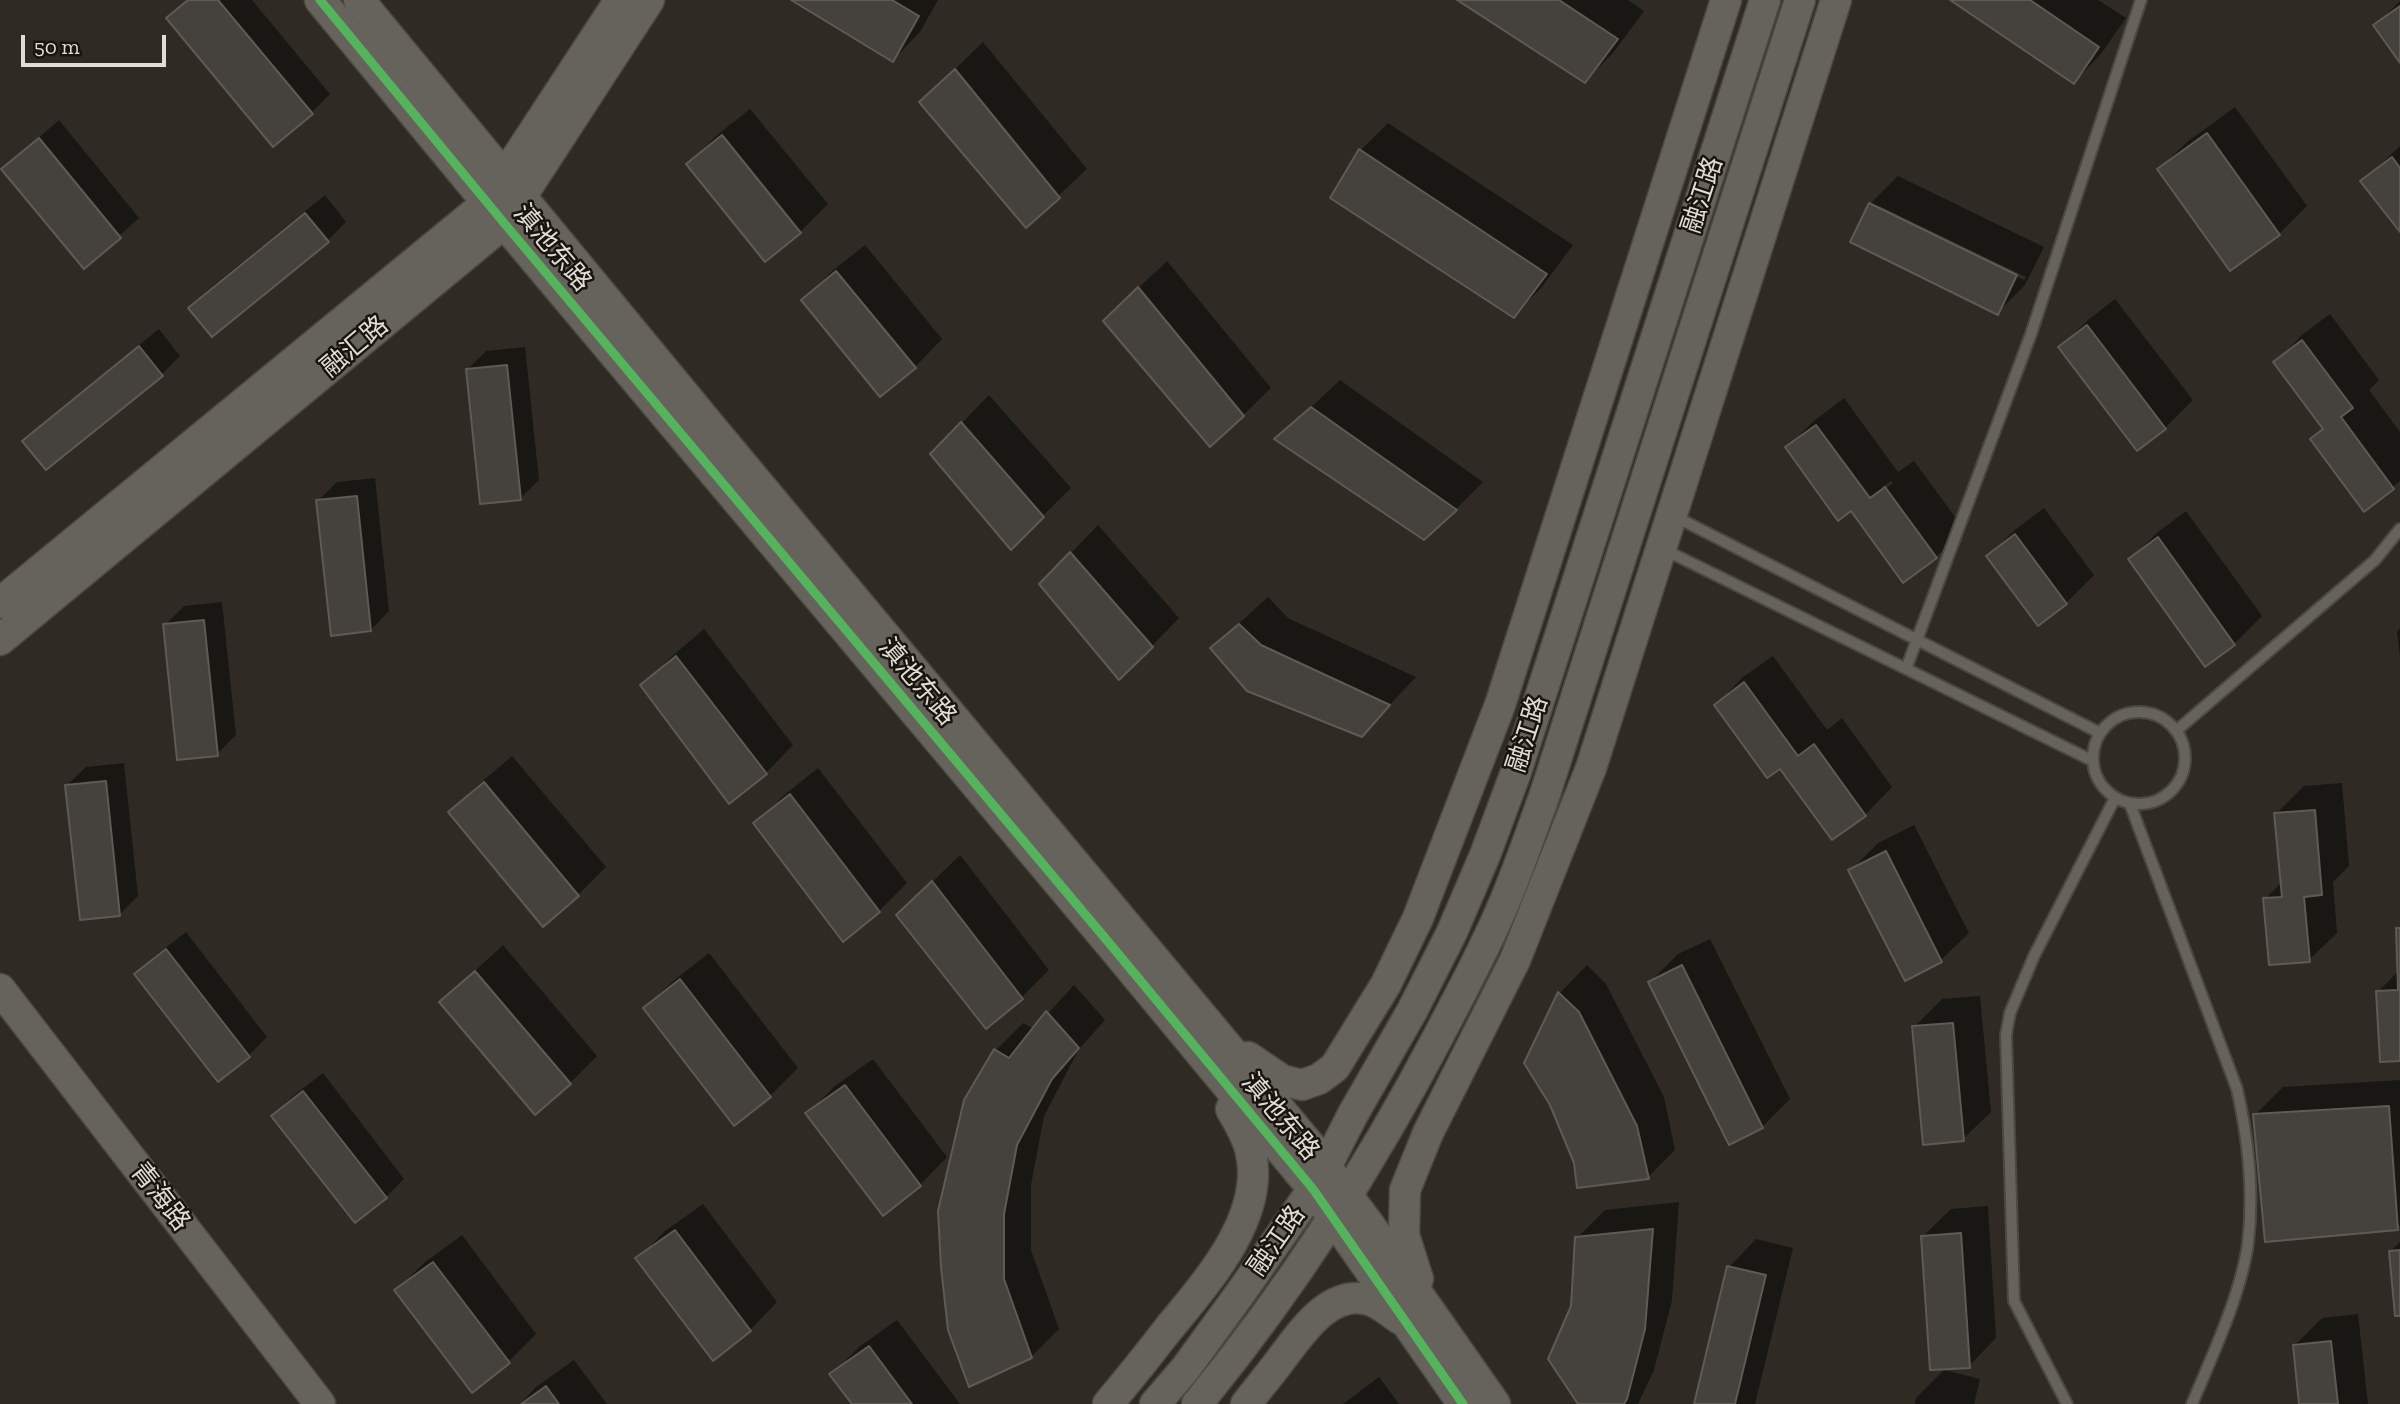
<!DOCTYPE html>
<html>
<head>
<meta charset="utf-8">
<style>
	body { margin:0 }
	#map { position:relative; width:2400px; height:1404px; overflow:hidden; background:#2f2b24; font-family:"Zilla Slab",serif }
	canvas { display:block }
	.scale { position:absolute; left:21px; top:35px; width:145px; height:32px; box-sizing:border-box; border:4px solid #e1dcd5; border-top:0; padding-left:9px; font-size:21px; line-height:24px; white-space:nowrap; color:#e1dcd5; -webkit-text-stroke:5px #18150f; paint-order:stroke }
</style>
</head>
<body>
<div id="map">
<canvas width="2400" height="1404"></canvas>
<div class="scale">50 m</div>
</div>
<script>
const c = document.querySelector('canvas').getContext('2d');
c.lineJoin = 'round';
function fillPath(path, color) { c.fillStyle = color; c.fill(path, 'evenodd'); }
function trace(path, color, width, dash) { c.strokeStyle = color; c.lineWidth = width; c.lineCap = dash ? 'butt' : 'round'; c.setLineDash(dash || []); c.stroke(path); }
function write(font, color, halo, rows, align = 'center') {
  c.font = font + ' "Zilla Slab","Noto Sans SC",serif'; c.lineWidth = 5; c.setLineDash([]); c.textBaseline = 'middle'; c.strokeStyle = halo; c.fillStyle = color; for (const [text, x, y, turn = 0] of rows) {
    c.save(); c.translate(x, y); c.rotate((+turn || 0) * Math.PI / 180); c.textAlign = isNaN(turn) ? turn : align; if (halo) c.strokeText(text, 0, 0); c.fillText(text, 0, 0); c.restore();
  }
}
const shadow = new Path2D(`
	M187,0H252L330,94L311,113L169,18Z
	M794,0H938L920,32L893,60Z
	M1461,0H1628L1644,11L1613,53L1585,81Z
	M1953,0H2098L2126,18L2101,54L2074,82Z
	M2400,1V60L2376,25Z
	M983,42L1087,169L1026,226L921,102Z
	M2235,107L2307,206L2279,234L2159,169L2187,142Z
	M750,109L828,204L800,232L766,260L689,164L716,136Z
	M59,120L139,218L84,267L3,169Z
	M1388,123L1573,245L1541,288L1514,315L1361,150Z
	M2400,146V229L2363,181Z
	M1898,176L2044,247L2025,285L1998,312L1852,242L1870,204ZM1879,206L2026,277L2024,280L1879,210Z
	M325,195L346,222L328,240L212,334L190,308L209,289Z
	M865,245L942,339L915,367L803,300L831,272Z
	M1167,261L1271,388L1243,415L1133,293Z
	M2115,299L2193,400L2165,428L2138,449L2060,347L2088,320Z
	M2330,314L2379,380L2369,390L2400,432V481L2365,509L2313,439L2324,427L2276,362L2303,334Z
	M159,329L180,356L162,374L24,441L43,423Z
	M525,347L539,480L520,499L468,369L486,351Z
	M1340,380L1483,482L1456,509L1277,439Z
	M989,395L1071,488L1011,547L932,454Z
	M1844,398L1898,472L1914,461L1964,529L1936,557L1852,509L1787,447L1815,420ZM1891,481L1893,483L1882,492V487Z
	M375,478L389,611L371,630L318,501L337,482Z
	M2044,508L2094,575L2066,603L1988,556L2016,529Z
	M2186,511L2262,616L2234,644L2130,559L2158,532Z
	M1098,525L1179,618L1152,646L1041,584Z
	M1268,597L1288,618L1416,677L1361,735L1212,648Z
	M222,602L236,735L217,754L165,625L184,606Z
	M2400,628V656L2397,632Z
	M704,629L793,745L766,773L642,686L670,658Z
	M1773,656L1827,730L1842,718L1892,787L1865,815L1780,766L1716,705L1743,677Z
	M512,756L606,867L578,895L450,812L478,785Z
	M124,763L138,896L119,915L67,785L86,767Z
	M818,768L907,883L879,911L843,939L756,824L783,796Z
	M2342,783L2349,866L2333,882L2337,933L2309,960L2265,899L2282,882L2276,814L2304,786Z
	M1914,825L1969,933L1941,960L1850,871L1878,843Z
	M960,855L1049,970L1021,998L926,888Z
	M2400,927V1059L2378,992L2399,970L2398,929Z
	M186,932L267,1037L249,1055L218,1079L136,974L155,956Z
	M1710,939L1790,1099L1762,1127L1650,982L1678,954Z
	M503,945L597,1056L570,1083L441,1002Z
	M709,953L798,1068L770,1096L734,1123L645,1008L673,981Z
	M1587,965L1606,984L1664,1097L1675,1150L1648,1177L1576,1163L1552,1104L1526,1063L1560,993Z
	M1074,985L1105,1020L1079,1049L1044,1116L1031,1185V1250L1059,1329L1031,1357L970,1385L996,1050L1023,1023L1034,1029Z
	M1980,996L1991,1112L1963,1139L1914,1027L1942,999Z
	M873,1059L947,1157L920,1185L807,1114L835,1086Z
	M323,1073L404,1179L386,1197L273,1116L292,1097Z
	M2400,1080V1225L2397,1228L2255,1115L2283,1087Z
	M1679,1202L1672,1300L1654,1370L1638,1404H1580L1573,1307L1577,1238L1605,1210Z
	M703,1204L777,1302L750,1330L638,1259L665,1231Z
	M1988,1206L1996,1338L1969,1366L1923,1236L1951,1209Z
	M462,1235L536,1334L508,1362L396,1290L424,1263Z
	M1756,1239L1793,1248L1755,1404H1696L1729,1267Z
	M2400,1242V1314L2391,1251Z
	M2358,1314L2368,1404H2301L2294,1346L2322,1318Z
	M897,1320L960,1404H854L831,1375L859,1347Z
	M574,1360L607,1404H520L536,1387Z
	M1944,1370L1980,1379L1974,1404H1915L1916,1398Z
	M1379,1377L1399,1404H1343Z`);
const building = new Path2D(`
	M188,0H218L313,114L273,147L166,18Z
	M791,0H892L919,16L893,62Z
	M1457,0H1559L1618,39L1585,83Z
	M1950,0H2030L2099,47L2074,84Z
	M2400,6V63L2373,25Z
	M955,69L1060,198L1026,228L919,102Z
	M2207,133L2280,235L2230,271L2157,169Z
	M722,135L801,233L765,262L686,164Z
	M39,138L121,238L84,269L1,169Z
	M1359,149L1547,274L1514,318L1330,198Z
	M2392,157L2400,168V232L2360,181Z
	M1869,203L2017,275L1998,315L1850,242Z
	M305,213L329,242L212,337L188,308Z
	M836,271L916,368L880,397L801,300Z
	M1138,287L1244,416L1210,447L1103,321Z
	M2087,325L2166,429L2137,451L2058,347Z
	M2302,340L2353,408L2341,417L2394,489L2364,512L2310,439L2323,429L2273,362Z
	M139,346L163,376L46,470L22,441Z
	M507,365L521,500L480,504L466,369Z
	M1311,407L1457,510L1424,540L1274,439Z
	M961,422L1044,517L1011,550L930,454Z
	M1816,425L1870,498L1885,487L1937,558L1903,583L1851,511L1838,521L1785,447Z
	M357,496L371,631L331,636L316,500Z
	M2015,534L2067,604L2038,626L1986,556Z
	M2158,537L2235,645L2205,667L2128,559Z
	M1070,552L1153,647L1119,680L1039,584Z
	M204,620L218,756L177,760L163,624Z
	M1239,624L1261,645L1390,705L1362,737L1247,691L1210,648Z
	M676,656L767,774L729,804L640,685Z
	M1744,682L1798,756L1814,744L1866,816L1832,840L1780,769L1767,778L1714,705Z
	M106,781L120,916L80,920L65,785Z
	M484,782L579,896L543,927L448,812Z
	M790,794L880,912L843,942L753,823Z
	M2315,810L2322,895L2304,897L2310,962L2269,965L2263,898L2282,897L2274,813Z
	M1886,851L1942,962L1905,981L1848,870Z
	M932,881L1023,999L986,1029L896,915Z
	M2396,928H2400V1061L2380,1062L2376,991L2398,990Z
	M166,949L250,1057L218,1082L134,974Z
	M1682,965L1763,1128L1729,1145L1648,982Z
	M475,971L571,1084L535,1115L439,1002Z
	M680,979L771,1097L734,1126L643,1008Z
	M1558,992L1579,1012L1637,1126L1649,1179L1577,1188L1574,1163L1550,1105L1524,1063Z
	M1046,1011L1079,1048L1052,1079L1017,1145L1004,1214V1279L1032,1358L969,1387L948,1330L941,1267L938,1211L964,1100L994,1049L1009,1058Z
	M1953,1023L1964,1141L1923,1145L1912,1026Z
	M845,1085L921,1186L883,1216L805,1113Z
	M303,1091L387,1198L355,1223L271,1116Z
	M2389,1106L2398,1230L2265,1242L2253,1114Z
	M1653,1229L1645,1329L1627,1399L1624,1404H1578L1548,1359L1571,1306L1575,1237Z
	M675,1230L751,1331L713,1361L635,1258Z
	M1961,1233L1970,1368L1930,1370L1921,1236Z
	M2400,1250V1316H2395L2389,1251Z
	M433,1262L510,1363L472,1393L394,1290Z
	M1727,1266L1766,1275L1735,1404H1694Z
	M2331,1341L2338,1404H2299L2293,1345Z
	M869,1346L912,1404H852L829,1374Z
	M546,1386L559,1404H521Z`);
const lane = new Path2D(`
	M1672,515L2100,733
	M1663,549L2093,761
	M1906,669L2031,334L2141,0
	M2093 758a46 46 0 1 1 92 0a46 46 0 1 1-92 0Z
	M2176,731L2375,560L2400,529
	M2130,804L2237,1089C2248,1138 2254,1192 2248,1243C2241,1295 2212,1356 2192,1404
	M2067,1404L2014,1301L2006,1035L2010,1013L2034,956L2115,798`);
const secondary = new Path2D(`
	M320,0L504,223L1110,944L1313,1189L1463,1404
	M359,0L712,428L1308,1143L1371,1227L1495,1404
	M0,603L487,203L620,0
	M0,640L504,223L649,0
	M0,989L320,1404
	M1248,1057L1282,1080L1302,1085L1319,1079L1335,1067L1386,984L1418,918L1500,705L1726,0
	M1418,1279L1404,1235L1405,1190L1428,1133L1515,960L1591,768L1836,0
	M1108,1404C1129,1379 1149,1354 1169,1328C1207,1282 1265,1217 1251,1153C1248,1137 1239,1123 1231,1109
	M1155,1404L1186,1368L1242,1291L1313,1189L1326,1167L1353,1114L1412,1011L1452,932L1485,855L1516,772L1765,0
	M1197,1404C1290,1291 1371,1165 1439,1035C1462,991 1486,947 1505,901C1520,865 1533,828 1546,791L1800,0
	M1246,1404C1256,1391 1266,1379 1276,1366C1298,1338 1329,1285 1372,1301C1382,1305 1391,1313 1400,1319`);
const cycleway = new Path2D(`
	M320,0L504,223L1110,944L1313,1189L1463,1404`);
const streetNames = [
	["融江路",1703,195,-72],
	["滇池东路",552,248,50],
	["融汇路",355,347,-40],
	["滇池东路",917,682,50],
	["融江路",1528,734,-72],
	["滇池东路",1280,1117,50],
	["青海路",160,1197,52],
	["融江路",1277,1241,-55]
];
fillPath(shadow, '#0007');
fillPath(building, '#45413c');
trace(building, '#5e5a54', 2);
trace(lane, '#4b4842', 14);
trace(secondary, '#4b4842', 33);
trace(lane, '#66625c', 10);
trace(secondary, '#66625c', 30);
trace(cycleway, '#56b35d', 9);
write('26px', '#e1dcd5', '#18150f', streetNames);
</script>
</body>
</html>
